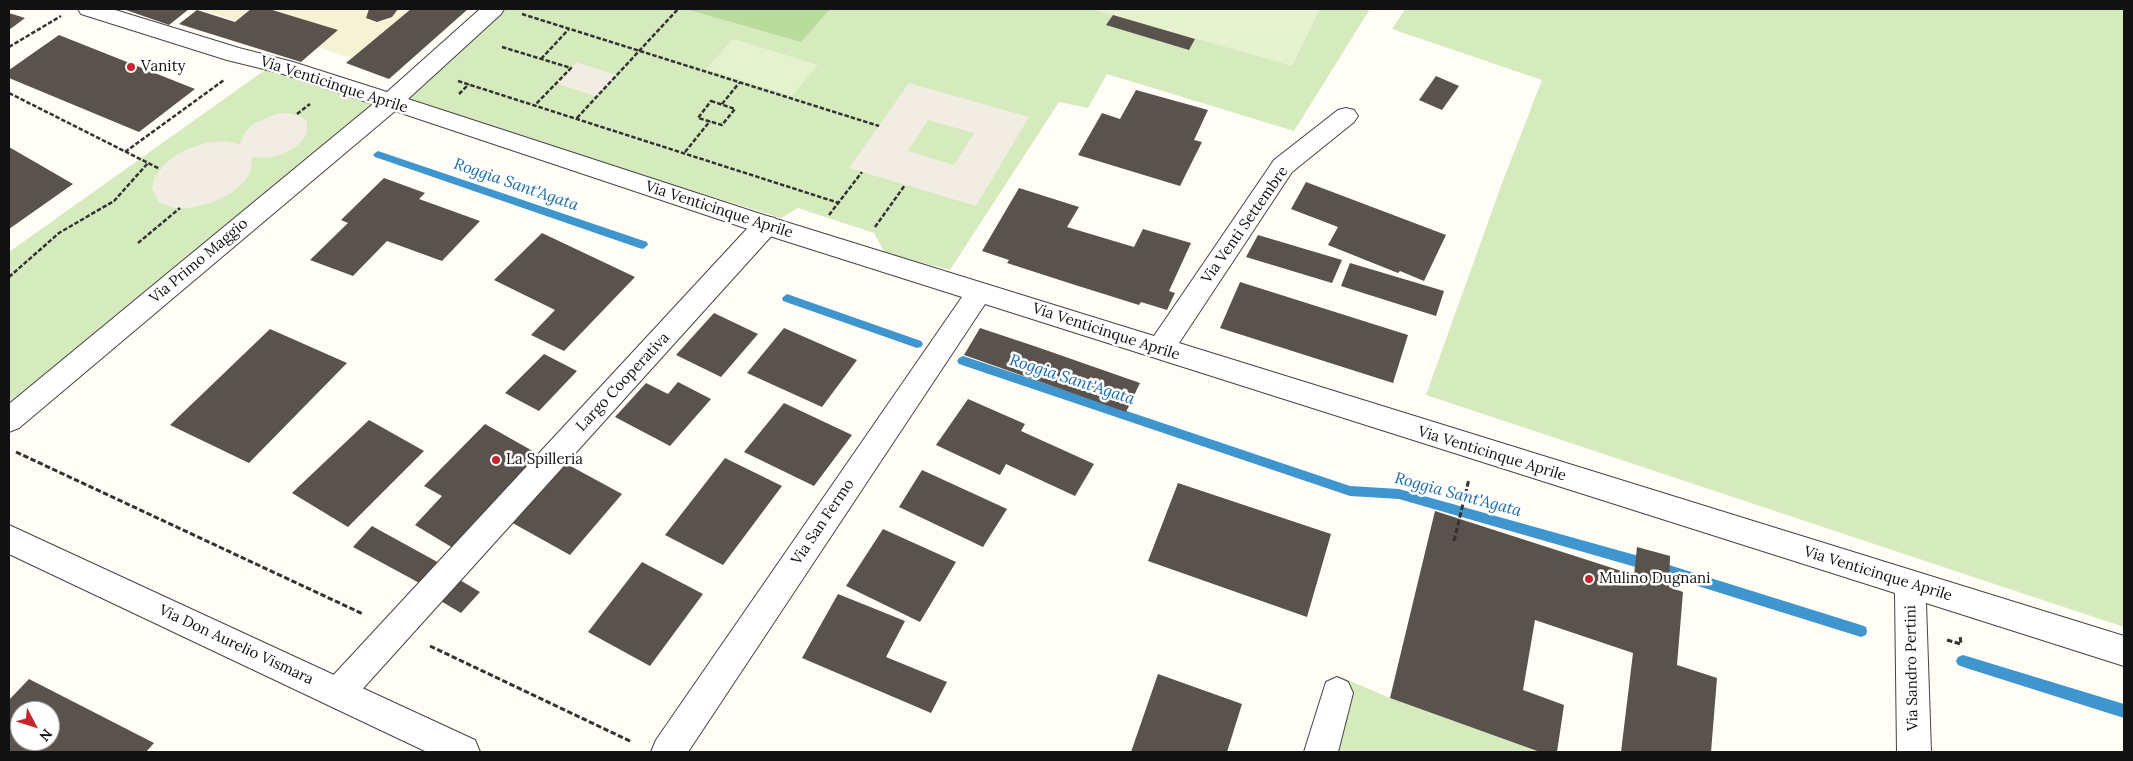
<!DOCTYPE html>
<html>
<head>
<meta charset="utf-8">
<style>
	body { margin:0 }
	#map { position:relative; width:2133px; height:761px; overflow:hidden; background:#fffdf5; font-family:Lora,serif }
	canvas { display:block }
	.frame { position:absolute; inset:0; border:10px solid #111; pointer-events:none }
	.north { position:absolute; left:10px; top:701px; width:50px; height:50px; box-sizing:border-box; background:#fff; border:1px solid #a0a0a0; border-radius:50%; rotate:130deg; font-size:14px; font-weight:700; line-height:20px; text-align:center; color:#111 }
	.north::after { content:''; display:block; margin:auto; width:18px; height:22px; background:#c4262e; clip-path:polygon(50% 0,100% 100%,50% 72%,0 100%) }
</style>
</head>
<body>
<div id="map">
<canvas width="2133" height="761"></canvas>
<div class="frame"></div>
<div class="north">N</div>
</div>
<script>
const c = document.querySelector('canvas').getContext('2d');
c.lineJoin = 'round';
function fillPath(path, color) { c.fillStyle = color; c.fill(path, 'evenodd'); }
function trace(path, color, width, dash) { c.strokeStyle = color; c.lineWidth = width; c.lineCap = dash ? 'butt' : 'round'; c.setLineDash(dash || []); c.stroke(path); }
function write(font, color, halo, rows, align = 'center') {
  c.font = font + ' Lora,serif'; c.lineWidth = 5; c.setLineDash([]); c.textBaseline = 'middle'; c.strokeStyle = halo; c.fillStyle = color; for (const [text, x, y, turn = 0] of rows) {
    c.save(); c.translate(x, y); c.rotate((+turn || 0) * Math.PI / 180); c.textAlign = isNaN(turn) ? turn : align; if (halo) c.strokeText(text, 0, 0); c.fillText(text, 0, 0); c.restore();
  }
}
const farmland = new Path2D(`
	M199,9H456L385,69Z`);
const green = new Path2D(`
	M505,9H1370L1294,131L1107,74L1088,108L1059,102L950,270L885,253L874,233L798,208L781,218L402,102Z
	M1405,9H2124V627L1426,395L1501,186L1542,80L1392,29Z
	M272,65L388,104L9,419V252Z
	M1341,677L1390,698L1540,752H1321Z`);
const forest = new Path2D(`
	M686,9H830L801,42Z`);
const pitch = new Path2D(`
	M1092,9H1320L1292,66Z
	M733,39H734L818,65L792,96L706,69Z`);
const plaza = new Path2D(`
	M576,62L616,75L597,97L556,83Z
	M909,83L1029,117L976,206L849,168ZM928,120L974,133L954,165L908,151Z
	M288,113L302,117L307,121V133L302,141L294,148L281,155L266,158L252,157L251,171L243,183L231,193L211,203L190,208H173L159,202L152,189L154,179L160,169L173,157L187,149L206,143L225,141L240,144L245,132L253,124L276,114Z`);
const stream = new Path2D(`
	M378,151L647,242L648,245L643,249L639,248L375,157L373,155L375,153Z
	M787,294L921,341L923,344L921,347L917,348L783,301L782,298Z
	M963,356L1350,486L1399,489L1653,560L1861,625L1866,627L1867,631L1866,635L1861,637L1653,572L1399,499L1350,496L959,364L957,361L959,358Z
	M1963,655L2124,704V718L1963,667L1958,665L1956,661L1958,657Z`);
const building = new Path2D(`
	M123,9H189L169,25Z
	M251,9H269L338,30L301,62L179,24L197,10L235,22Z
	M369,9H398L392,17L377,22L366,18Z
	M411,9H468L389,79L346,63Z
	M9,13L25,18L9,30Z
	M1113,15L1195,39L1189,50L1106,25Z
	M59,35L195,89L139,132L9,78V70Z
	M1436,76L1459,86L1442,110L1419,100Z
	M1136,90L1208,110L1194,140L1202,142L1180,186L1078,155L1102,113L1120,119Z
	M9,147L73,184L9,229Z
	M384,178L425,193L419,199L480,221L442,261L387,241L353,276L310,260L348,223L341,220Z
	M1306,182L1446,235L1424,281L1400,271L1398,273L1328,245L1338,227L1291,209Z
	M1019,188L1079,207L1067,227L1134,247L1143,229L1191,243L1169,291L1175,293L1167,310L1141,302L1139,305L1072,284L1007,263L1009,260L982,251Z
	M542,233L635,277L564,351L531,335L555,310L494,280Z
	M1258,235L1342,260L1332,283L1246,257Z
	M1350,263L1444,291L1436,316L1341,286Z
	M1240,282L1408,335L1393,383L1220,328Z
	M714,313L758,334L721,377L676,355Z
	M784,328L857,360L822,407L747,373Z
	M980,328L1037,347L1140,383L1126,412L964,355Z
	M270,329L347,363L249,463L170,425Z
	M544,354L577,371L539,411L505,393Z
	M678,382L711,399L670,446L615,417L646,383L668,394Z
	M968,399L1025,424L1021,431L1094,464L1075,496L1006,464L1000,475L936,445Z
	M784,403L852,435L814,486L744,452Z
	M369,420L424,451L348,527L292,493Z
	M485,424L545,458L458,551L415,525L442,496L424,486Z
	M725,458L782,486L723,565L665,535Z
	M563,462L622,494L570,555L509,521Z
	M922,470L1007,509L983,547L899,507Z
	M1178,483L1331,534L1307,617L1148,561Z
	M1435,511L1634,575L1637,547L1670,556L1669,587L1683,592L1677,665L1717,678L1711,752H1621L1633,653L1535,620L1523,690L1564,705L1557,752H1540L1390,698Z
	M372,526L441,564L423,585L353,547Z
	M883,529L956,562L920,622L846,586Z
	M642,562L703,594L650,666L588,632Z
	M453,576L480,592L461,613L434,597Z
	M838,594L905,621L886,657L947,682L931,713L802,658Z
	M1158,674L1242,704L1227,752H1131Z
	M29,679L154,743L146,752H9V700ZM20,711H50V741H20Z`);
const pathFar1 = new Path2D(`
	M522,14L879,126
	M9,47L61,16
	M502,47L571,68L535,105
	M541,59L569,29
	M458,81L839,203
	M9,93L160,169
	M459,94L469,84
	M711,101L735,109L722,125L698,118Z
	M722,104L739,83
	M297,114L310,104
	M577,118L678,9
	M125,152L224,80
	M685,152L710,121
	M829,215L862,172
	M875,227L905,185
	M138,243L180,208
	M9,277L59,233L114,201L148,163`);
const path = new Path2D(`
	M16,452L363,614
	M1454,541L1469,479
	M1947,640L1961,644L1960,635
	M430,646L632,742`);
const pedestrian = new Path2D(`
	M766,216L775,218L779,225L775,232L349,704L338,709L327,704L322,693L327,682L757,218Z`);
const minor = new Path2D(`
	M78,9H112L239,48L293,62L387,92L480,9H504L501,14L408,99L773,218L1154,336L1274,160L1338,110L1346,108L1354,110L1358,116L1354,122L1292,172L1179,343L2124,636V666L1926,603L1931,752H1897L1895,593L985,304L688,752H651L656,740L962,297L757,232L395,111L19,428L9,432V404L373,104L280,73L227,60L81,14Z
	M9,525L475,740L480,752H427L9,554Z
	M1337,677L1348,682L1353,693L1338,752H1304L1326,682Z`);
const markers = [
	[131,67,5,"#c4262e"],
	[496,460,5,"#c4262e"],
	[1589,579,5,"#c4262e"]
];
const poiNames = [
	["Vanity",141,67],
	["La Spilleria",506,460],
	["Mulino Dugnani",1599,579]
];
const streetNames = [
	["Via Venticinque Aprile",334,85,18],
	["Via Venticinque Aprile",719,210,18],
	["Via Venti Settembre",1245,225,-55],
	["Via Primo Maggio",199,261,-40],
	["Via Venticinque Aprile",1106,332,18],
	["Largo Cooperativa",623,382,-47],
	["Via Venticinque Aprile",1492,454,17],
	["Via San Fermo",823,522,-56],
	["Via Venticinque Aprile",1878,574,17],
	["Via Don Aurelio Vismara",236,645,25],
	["Via Sandro Pertini",1912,668,-91]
];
const waterNames = [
	["Roggia Sant'Agata",516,185,19],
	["Roggia Sant'Agata",1072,380,18],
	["Roggia Sant'Agata",1458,495,15]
];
fillPath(farmland, '#f6f3d4');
fillPath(green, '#d5ebbd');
fillPath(forest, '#b9dc9c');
fillPath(pitch, '#e6f2cf');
fillPath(plaza, '#f1ede2');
fillPath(stream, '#3f96cf');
fillPath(building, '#5a524d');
trace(pedestrian, '#444', 2);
trace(minor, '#444', 2);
trace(pathFar1, '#333', 2.5, [4.5, 2]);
trace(path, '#333', 3, [5.5, 2.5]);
fillPath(pedestrian, '#fff');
fillPath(minor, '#fff');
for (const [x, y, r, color] of markers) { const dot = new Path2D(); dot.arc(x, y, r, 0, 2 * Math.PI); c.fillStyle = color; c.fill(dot); trace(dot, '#fff', 2); }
write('15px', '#111', '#fff', poiNames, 'left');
write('15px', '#111', '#fff', streetNames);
write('italic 16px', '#1768a6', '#fff', waterNames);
</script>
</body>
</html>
